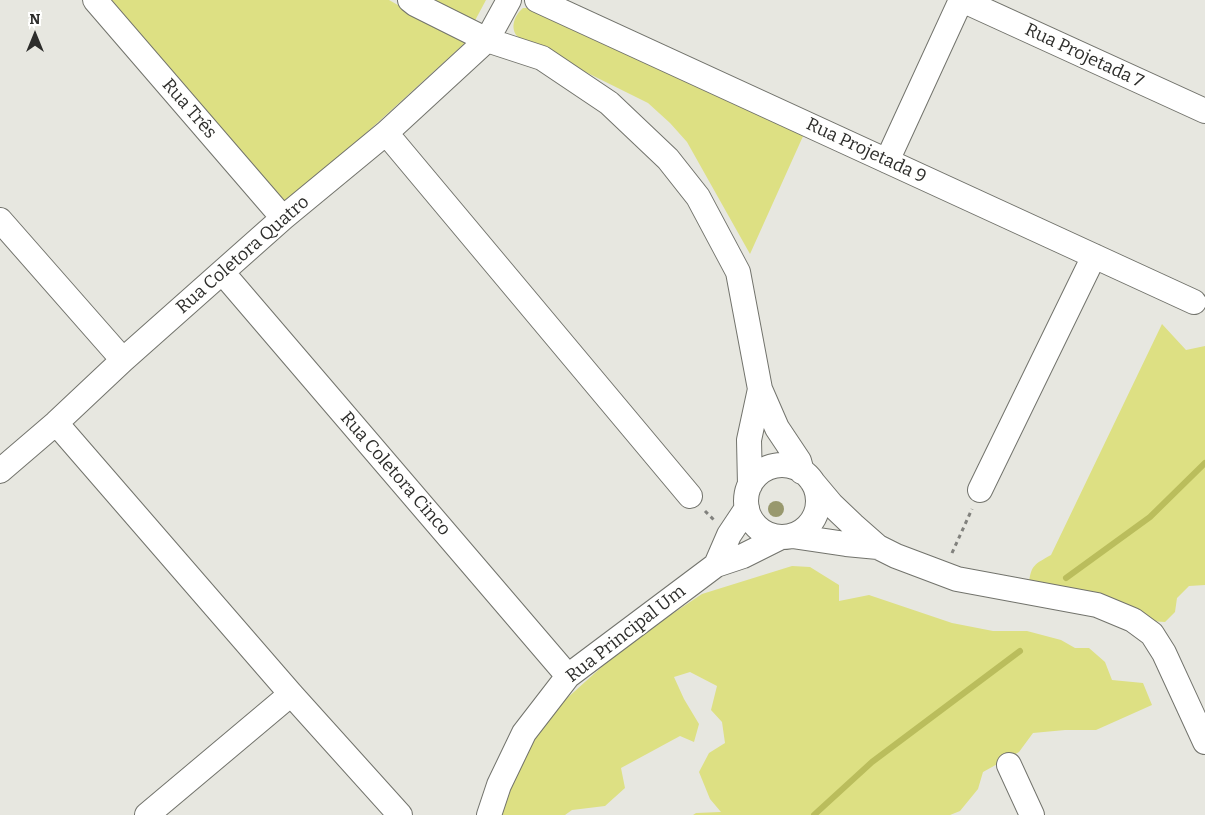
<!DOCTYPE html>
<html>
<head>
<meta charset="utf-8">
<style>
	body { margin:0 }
	#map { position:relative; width:1205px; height:815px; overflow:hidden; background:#e7e7e0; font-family:Bitter,serif }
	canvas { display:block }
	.north { position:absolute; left:10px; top:10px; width:50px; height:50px; -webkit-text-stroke:4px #fffffe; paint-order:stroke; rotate:0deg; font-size:14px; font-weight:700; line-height:20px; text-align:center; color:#2d2d2b }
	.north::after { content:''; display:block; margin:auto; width:18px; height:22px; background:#2d2d2b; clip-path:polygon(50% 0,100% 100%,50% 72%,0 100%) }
</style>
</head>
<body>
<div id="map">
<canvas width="1205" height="815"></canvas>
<div class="north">N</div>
</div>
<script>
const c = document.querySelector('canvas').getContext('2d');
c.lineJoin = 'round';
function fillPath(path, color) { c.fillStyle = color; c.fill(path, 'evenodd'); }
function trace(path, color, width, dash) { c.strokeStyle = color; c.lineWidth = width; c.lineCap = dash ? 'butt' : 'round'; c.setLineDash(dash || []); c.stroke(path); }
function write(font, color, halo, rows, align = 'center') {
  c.font = font + ' Bitter,serif'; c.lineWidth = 4; c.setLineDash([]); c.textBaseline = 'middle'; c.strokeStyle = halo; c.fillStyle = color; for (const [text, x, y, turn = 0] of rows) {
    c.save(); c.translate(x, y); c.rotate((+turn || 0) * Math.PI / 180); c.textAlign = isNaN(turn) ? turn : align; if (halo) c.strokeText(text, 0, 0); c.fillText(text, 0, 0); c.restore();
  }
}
const green = new Path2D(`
	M108,0H389L465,43L286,206Z
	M418,0H486L471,28Z
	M523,8H530L804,134L750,254L687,142L670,123L648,103L523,41C521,39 518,37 516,35C510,25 516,14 523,8Z
	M1162,324L1186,350L1205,346V585L1189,586L1177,598L1175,612L1165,622L1149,621L1029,583C1031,565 1035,564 1051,555Z
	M792,566L810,567L839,585V601L869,595L952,623L993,631H1027L1061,640L1075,648H1089L1105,662L1112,680L1143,683L1152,705L1096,730H1065L1033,733L1019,752L983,772L978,789L960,811L950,815H693L696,813L721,812L710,799L699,772L709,753L725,743L722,722L711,710L717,686L690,672L674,677L684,699L699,724L694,742L680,736L621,768L625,788L605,806L572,810L565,815H499L522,754L544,719L606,663L666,618L702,594Z`);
const stream = new Path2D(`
	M1066,578L1150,517L1205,463
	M814,815L872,762L1020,651`);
const path = new Path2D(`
	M705,511L714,520
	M952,553L972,509`);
const minor = new Path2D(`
	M95,0L283,218
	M410,0L415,4L487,40L542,58L609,103L668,159L698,197L738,272L760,389L777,428L799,461L802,472
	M537,0L1194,302
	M962,0L1205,111
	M386,133L690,496
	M887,161L961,0
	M0,220L123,360
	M222,272L568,676
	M56,423L291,694L400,815
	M746 501a36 36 0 1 1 72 0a36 36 0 1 1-72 0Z
	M0,471L56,423L123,360L283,218L386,133L487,40L509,0
	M811,480L832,505L853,525L878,547L896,556L957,579L1097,605L1133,620L1152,634L1164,653L1205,742
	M750,485L749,440L760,389
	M980,490L1094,256
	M792,536L846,544L878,547
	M716,565L729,535L747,508
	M1009,765L1032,815
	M147,815L291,694
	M489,815L499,785L524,733L568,676L716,565L743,556L781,537`);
const trees = [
	[776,509]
];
const streetNames = [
	["Rua Projetada 7",1084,56,25],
	["Rua Três",189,109,49],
	["Rua Projetada 9",866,151,25],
	["Rua Coletora Quatro",243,255,-41],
	["Rua Coletora Cinco",395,474,49],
	["Rua Principal Um",626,634,-38]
];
fillPath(green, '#dde083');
trace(stream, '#babd5c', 6);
trace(minor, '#72736c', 26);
trace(path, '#81817d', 3, [4, 4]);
trace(minor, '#fff', 24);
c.fillStyle = '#98986d';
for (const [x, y] of trees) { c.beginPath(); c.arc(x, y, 8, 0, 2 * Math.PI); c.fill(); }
write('18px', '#2d2d2b', '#fffffe', streetNames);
</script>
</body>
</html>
